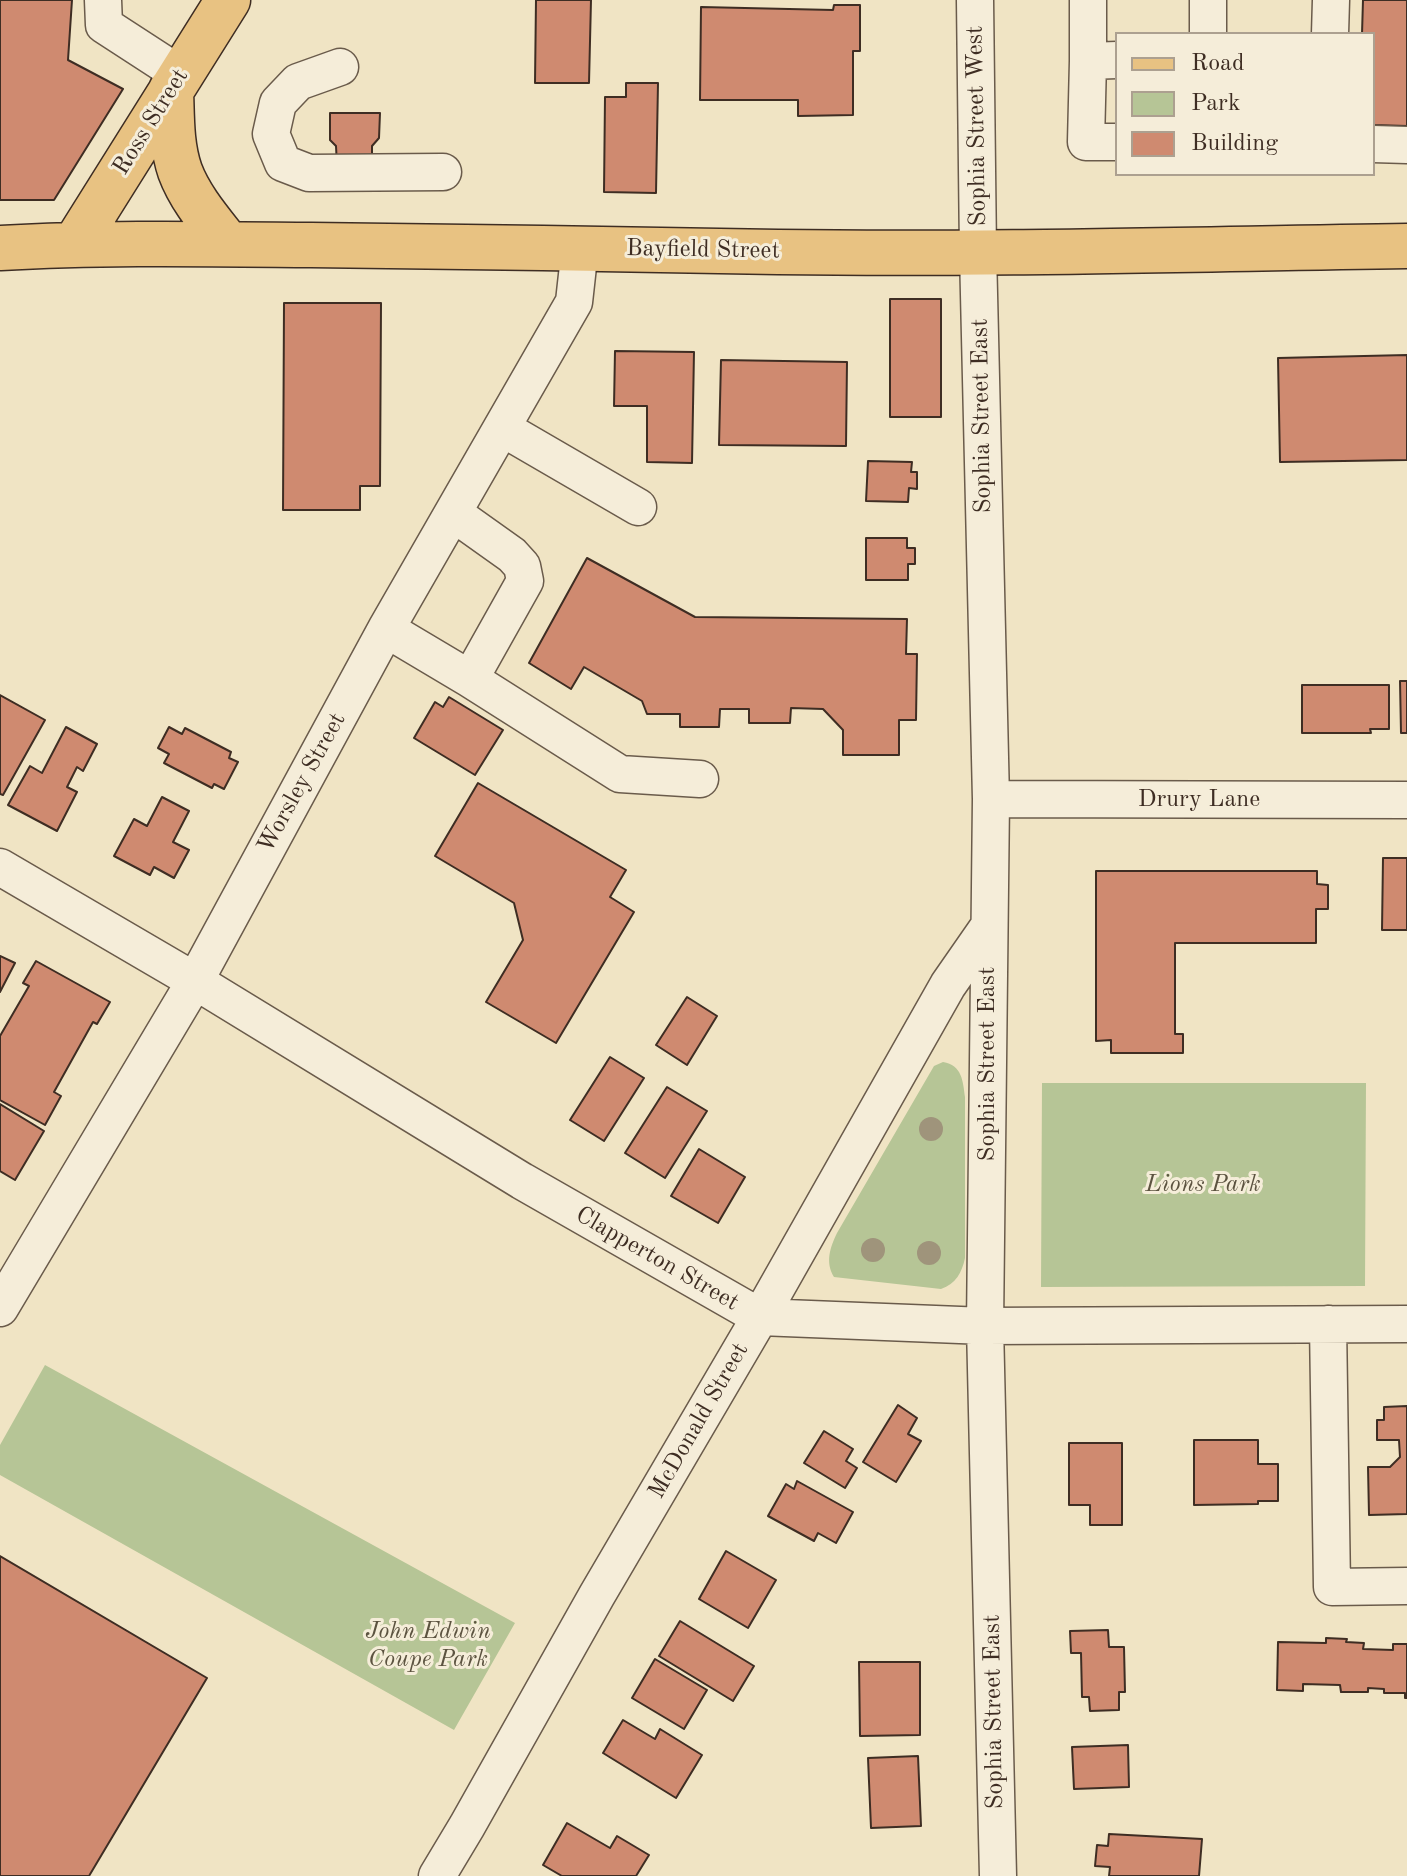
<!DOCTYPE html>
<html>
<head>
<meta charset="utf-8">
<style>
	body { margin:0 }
	#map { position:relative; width:1407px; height:1876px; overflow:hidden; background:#f0e4c4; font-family:"Old Standard TT",serif }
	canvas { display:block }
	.legend { position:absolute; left:1115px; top:32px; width:260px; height:144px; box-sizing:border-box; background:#f5edd9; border:2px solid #aca090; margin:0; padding:10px 14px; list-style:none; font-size:24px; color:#3e2d23 }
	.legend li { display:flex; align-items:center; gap:16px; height:40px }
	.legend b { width:40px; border:2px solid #aca090 }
</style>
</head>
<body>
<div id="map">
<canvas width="1407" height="1876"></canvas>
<ul class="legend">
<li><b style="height:10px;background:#e8c282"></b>Road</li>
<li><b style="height:22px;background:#b6c596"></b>Park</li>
<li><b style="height:22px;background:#cf8a70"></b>Building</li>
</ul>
</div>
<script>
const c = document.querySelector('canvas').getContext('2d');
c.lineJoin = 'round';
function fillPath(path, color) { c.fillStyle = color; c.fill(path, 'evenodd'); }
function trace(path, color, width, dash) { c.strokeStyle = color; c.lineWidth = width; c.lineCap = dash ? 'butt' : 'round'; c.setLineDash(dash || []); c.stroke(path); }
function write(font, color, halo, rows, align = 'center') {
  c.font = font + ' "Old Standard TT",serif'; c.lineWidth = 6; c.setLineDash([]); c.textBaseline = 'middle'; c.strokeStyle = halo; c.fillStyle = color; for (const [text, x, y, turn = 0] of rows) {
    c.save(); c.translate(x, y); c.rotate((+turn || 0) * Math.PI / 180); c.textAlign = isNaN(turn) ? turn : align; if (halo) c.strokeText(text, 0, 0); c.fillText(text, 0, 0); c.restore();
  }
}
const green = new Path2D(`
	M943,1062C962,1065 963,1081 965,1097V1258C962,1272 956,1284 941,1289L834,1277C825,1262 830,1248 837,1233L934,1066Z
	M1042,1083H1366L1365,1286L1041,1287Z
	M45,1365L515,1623L454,1730L0,1475V1445Z`);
const building = new Path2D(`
	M0,0H72L68,60L123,89L54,200H0Z
	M536,0H591L589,83H535Z
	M1363,0H1407V126L1373,125V34H1362Z
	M834,5H860V51H853V115L798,116V100H700L701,7L833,10Z
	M626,83H658L656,193L604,192L605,97H626Z
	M330,113H380L379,138L372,146V165L337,166L336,146L330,140Z
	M890,299H941V417H890Z
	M284,303H381L380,486H360V510H283Z
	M615,351L694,352L692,463L647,462V406H614Z
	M1407,355V460L1280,462L1278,358Z
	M721,360L847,362L846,446L719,445Z
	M868,461L912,462L911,472H917V489L909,488L908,502L866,501Z
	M866,538H907V548H915V564H908V580H866Z
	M587,558L695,617L907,619L906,654H917L916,720H899V755H843V730L823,709L791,708L790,723H749V709H720L719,727H680V714H647L642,701L584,667L571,689L529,663Z
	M1400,681H1407V733H1401Z
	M1302,685H1389V729H1370L1371,733H1302Z
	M0,695L45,720L3,795L0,794Z
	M449,697L503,730L475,775L414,738L435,702L443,707Z
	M66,727L97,744L83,771L77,767L67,787L77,792L57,831L8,805L30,766L42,773Z
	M169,727L182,734L185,728L231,752L229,758L238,762L224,789L214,784L212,788L164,763L169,754L158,748Z
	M478,783L626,870L610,897L634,912L556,1043L486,1002L523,940L514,903L435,856Z
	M162,797L189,811L173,842L189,850L174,878L154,867L150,875L114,856L134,819L147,826Z
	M1383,858H1407V930H1382Z
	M1096,871H1317V884L1328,885V909H1316V943H1175V1034H1183V1053H1111V1040L1096,1041Z
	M0,956L15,963L0,992Z
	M36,961L110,1002L97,1024L93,1022L54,1092L61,1096L45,1125L0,1100V1036L29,986L23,983Z
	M687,997L717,1016L687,1065L656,1045Z
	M610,1057L644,1078L604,1141L570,1120Z
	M667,1087L707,1111L665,1178L625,1153Z
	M0,1104L44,1131L15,1180L0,1171Z
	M699,1149L745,1177L718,1223L671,1196Z
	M898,1405L917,1418L908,1434L921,1441L896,1482L863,1462Z
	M1407,1406V1514L1369,1515L1368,1467H1390L1400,1457L1399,1440H1377V1420H1384V1407Z
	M824,1431L853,1449L846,1461L857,1468L845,1488L804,1463Z
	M1194,1440H1258V1464H1278V1501H1258V1504L1194,1505Z
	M1069,1443H1122V1525H1090V1505H1069Z
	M797,1481L853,1512L836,1543L818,1533L814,1541L768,1516L786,1484L794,1489Z
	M726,1551L776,1580L748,1628L699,1599Z
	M0,1556L207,1678L89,1876H0Z
	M680,1621L754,1666L733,1701L659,1656Z
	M1108,1630L1109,1647H1124L1125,1692H1119V1710L1090,1711L1089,1697H1082L1081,1653H1071L1070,1631Z
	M1326,1638L1347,1639L1346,1642L1364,1643L1363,1649L1393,1650V1644H1407V1698H1405V1693H1384V1689L1368,1688V1692H1341L1340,1685L1303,1684V1691L1277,1690L1278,1642L1326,1643Z
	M655,1659L707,1690L684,1729L632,1698Z
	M859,1662H920V1735L860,1736Z
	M623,1720L655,1739L660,1729L702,1755L676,1798L603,1753Z
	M1128,1745L1129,1787L1074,1789L1072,1747Z
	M918,1756L921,1826L871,1828L868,1758Z
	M567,1823L610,1848L617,1836L649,1855L636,1876H562L543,1865Z
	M1109,1834L1202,1839L1199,1876H1109L1110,1867L1095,1866L1097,1845L1108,1846Z`);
const minor = new Path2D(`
	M103,0L104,25L181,75
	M975,0L978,252L991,799L985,1326L998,1876
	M1208,0V34
	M1330,34L1331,0
	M1117,60L1088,61L1086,142H1117
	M1088,61V0
	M340,67L298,82L278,103L271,134L283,163L309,173L443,172
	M1373,144L1407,145
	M502,428L638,507
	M386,629L470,679L525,581L522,566L512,555L453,513
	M470,679L620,774L700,779
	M991,799L1407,800
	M0,867L195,981L522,1181L760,1317L985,1326L1407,1324
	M0,1308L195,981L386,629L574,302L580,248
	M1328,1324L1332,1587L1407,1586
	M437,1876L467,1826L597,1595L760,1317L948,985L989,926`);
const major = new Path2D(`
	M171,90C172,117 171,145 180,171C190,198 210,221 228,244
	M75,244L228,0
	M0,248C104,242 207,244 311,245C467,247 622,249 778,252C987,255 1197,249 1407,246`);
const trees = [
	[931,1129],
	[873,1250],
	[929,1253]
];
const streetNames = [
	["Ross Street",151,122,-58],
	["Sophia Street West",977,126,-91],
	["Bayfield Street",703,250,1],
	["Sophia Street East",982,416,-91],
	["Worsley Street",302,783,-61],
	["Drury Lane",1199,800],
	["Sophia Street East",988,1064,-90],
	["Clapperton Street",657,1259,30],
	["McDonald Street",699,1421,-60],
	["Sophia Street East",994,1712,-91]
];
const parkNames = [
	["Lions Park",1203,1185],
	["John Edwin",428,1632],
	["Coupe Park",428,1660]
];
fillPath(green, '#b6c596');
fillPath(building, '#cf8a70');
trace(building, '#3e2d23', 2);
trace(minor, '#6a5b4b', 39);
trace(major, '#3e2d23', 47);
trace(minor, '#f5edd9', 36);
trace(major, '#e8c282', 44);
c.fillStyle = '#9f947b';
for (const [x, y] of trees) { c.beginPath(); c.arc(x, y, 12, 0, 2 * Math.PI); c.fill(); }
write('24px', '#3e2d23', '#f5edd9', streetNames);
write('italic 24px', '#5c5340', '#f5edd9', parkNames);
</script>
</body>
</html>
